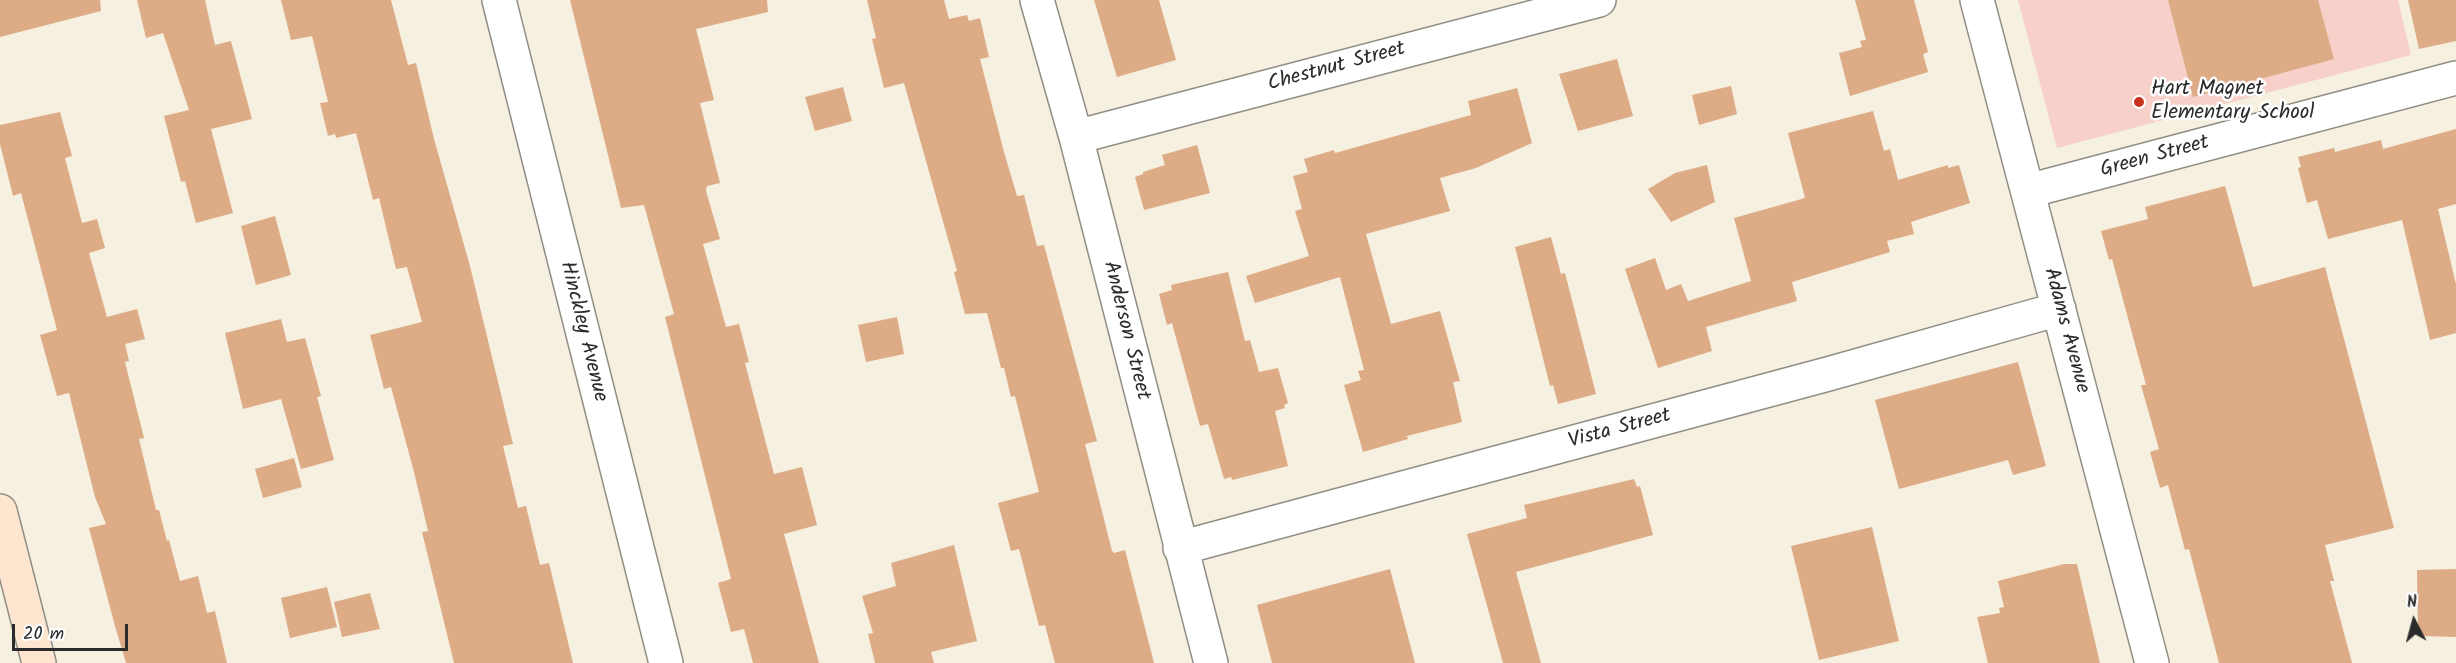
<!DOCTYPE html>
<html>
<head>
<meta charset="utf-8">
<style>
	body { margin:0 }
	#map { position:relative; width:2456px; height:663px; overflow:hidden; background:#f5f0df; font-family:Kalam,sans-serif }
	canvas { display:block }
	.north { position:absolute; left:2384px; top:591px; width:60px; height:60px; -webkit-text-stroke:4px #fff; paint-order:stroke; rotate:354deg; font-size:16px; font-weight:700; line-height:24px; text-align:center; color:#2b2b2b }
	.north::after { content:''; display:block; margin:auto; width:21px; height:27px; background:#2b2b2b; clip-path:polygon(50% 0,100% 100%,50% 72%,0 100%) }
	.scale { position:absolute; left:12px; top:624px; width:116px; height:27px; box-sizing:border-box; border:3px solid #2b2b2b; border-top:0; padding-left:8px; font-size:18px; line-height:21px; white-space:nowrap; color:#2b2b2b; -webkit-text-stroke:4px #fff; paint-order:stroke }
</style>
</head>
<body>
<div id="map">
<canvas width="2456" height="663"></canvas>
<div class="north">N</div>
<div class="scale">20 m</div>
</div>
<script>
const c = document.querySelector('canvas').getContext('2d');
c.lineJoin = 'round';
function fillPath(path, color) { c.fillStyle = color; c.fill(path, 'evenodd'); }
function trace(path, color, width, dash) { c.strokeStyle = color; c.lineWidth = width; c.lineCap = dash ? 'butt' : 'round'; c.setLineDash(dash || []); c.stroke(path); }
function write(font, color, halo, rows, align = 'center') {
  c.font = font + ' Kalam,sans-serif'; c.lineWidth = 5; c.setLineDash([]); c.textBaseline = 'middle'; c.strokeStyle = halo; c.fillStyle = color; for (const [text, x, y, turn = 0] of rows) {
    c.save(); c.translate(x, y); c.rotate((+turn || 0) * Math.PI / 180); c.textAlign = isNaN(turn) ? turn : align; if (halo) c.strokeText(text, 0, 0); c.fillText(text, 0, 0); c.restore();
  }
}
const built = new Path2D(`
	M2018,0H2398L2411,55L2057,148Z`);
const building = new Path2D(`
	M0,0H100L101,11L0,37Z
	M137,0H205L215,45L231,41L252,119L211,129L233,213L196,223L185,181L181,182L164,116L189,110L163,33L146,38Z
	M281,0H391L408,65L416,63L434,139L470,266L513,444L503,446L518,508L526,506L540,565L549,563L573,663H454L422,532L428,531L414,472L391,387L384,389L370,335L422,322L407,267L396,269L379,198L373,200L356,133L336,138L335,134L328,136L320,103L328,102L312,36L291,40Z
	M570,0H767L768,12L696,29L714,100L700,103L720,183L707,186L706,191L720,239L703,244L726,327L739,324L749,362L745,363L774,474L802,467L817,525L784,534L819,663H753L744,629L731,632L718,583L731,579L665,317L674,314L644,205L621,208Z
	M867,0H944L949,19L967,15L969,21L980,18L989,57L980,59L1004,152L1017,196L1024,195L1037,246L1044,245L1097,441L1085,444L1112,551L1114,553L1125,550L1154,663H1055L1045,625L1039,626L1019,549L1011,551L998,503L1039,492L1015,396L1011,397L1004,368H1001L987,313L965,314L954,272L957,271L904,83L884,88L872,39L876,38Z
	M1094,0H1159L1176,60L1117,77Z
	M1855,0H1914L1928,52L1923,54L1928,72L1850,96L1839,53L1862,47L1860,41L1866,40Z
	M2168,0H2318L2334,59L2193,97Z
	M2408,0H2456V41L2419,49Z
	M1617,59L1633,116L1578,131L1559,74Z
	M1731,86L1737,114L1699,125L1692,95Z
	M843,87L852,121L815,131L805,97Z
	M1517,88L1532,143L1476,168L1440,178L1450,211L1366,234L1391,324L1440,311L1460,381L1453,382L1462,422L1407,436L1408,439L1363,452L1344,385L1361,380L1358,371L1364,370L1340,277L1255,303L1246,276L1309,256L1295,211L1302,209L1293,176L1308,172L1304,159L1334,150L1335,153L1471,115L1468,101Z
	M1873,111L1884,151L1890,149L1898,180L1948,165V168L1959,165L1970,203L1911,222L1914,234L1887,241L1890,252L1792,282L1797,301L1706,327L1712,351L1658,368L1625,269L1655,258L1666,290L1681,284L1688,301L1751,281L1734,218L1805,198L1788,133Z
	M60,112L72,156L65,158L82,223L97,219L105,248L89,253L107,317L137,309L145,339L125,344L129,361L125,362L144,438L139,439L156,510H159L167,541L169,540L180,581L198,576L207,613L215,611L227,663H126L115,626L89,528L106,524L95,497L69,393L57,396L40,335L57,330L21,193L13,196L0,144V125Z
	M2456,129V204L2438,209L2456,284V333L2430,340L2402,220L2328,239L2317,200L2307,203L2298,168L2301,167L2298,157L2334,148L2335,152L2381,140L2383,149Z
	M1197,145L1210,193L1144,210L1135,177L1143,174V172L1165,165L1162,155Z
	M1707,165L1715,202L1671,222L1648,189L1675,173Z
	M2225,186L2253,287L2325,267L2394,528L2325,545L2334,581H2330L2352,663H2219L2189,549L2185,550L2168,485L2160,488L2150,452L2159,449L2141,385H2146L2112,259L2109,260L2101,231L2148,219L2145,207Z
	M275,216L291,275L256,285L241,226Z
	M1551,237L1561,274L1565,273L1596,394L1558,404L1553,385L1550,386L1515,247Z
	M1228,272L1245,341L1250,340L1259,372L1278,368L1288,403L1284,405L1285,408L1275,411L1288,466L1232,480L1231,477L1224,479L1208,424L1200,426L1172,323L1167,325L1159,294L1172,290L1171,285Z
	M897,317L904,354L866,362L858,325Z
	M281,319L287,342L305,338L321,396L317,397L334,460L301,469L281,399L243,409L225,333Z
	M2018,362L2046,466L2013,475L2008,460L1899,489L1875,400Z
	M294,458L302,487L263,498L255,469Z
	M1634,479L1637,487L1640,486L1653,535L1516,572L1541,663H1503L1467,534L1527,518L1524,505Z
	M1872,527L1899,641L1819,660L1791,546Z
	M954,545L977,641L931,652L934,663H875L868,634L873,633L862,596L896,586L891,563Z
	M2064,564H2077L2100,663H1988L1977,617L2000,613L1999,608L2004,607L1998,581Z
	M1390,569L1415,663H1272L1257,605Z
	M2456,569V637L2418,636L2417,570Z
	M327,587L337,627L290,638L281,598Z
	M370,593L380,629L342,637L334,602Z`);
const street = new Path2D(`
	M499,0L666,663
	M1037,0L1076,137L1211,663
	M1977,0L2152,663
	M1076,137L1599,0
	M2028,191L2456,78
	M1180,548L1828,374L2059,309`);
const secondary = new Path2D(`
	M0,511L39,663`);
const markers = [
	[2139,102,6,"#c8321e"]
];
const streetNames = [
	["Chestnut Street",1337,68,-15],
	["Green Street",2155,158,-15],
	["Anderson Street",1125,331,76],
	["Adams Avenue",2065,331,75],
	["Hinckley Avenue",582,332,76],
	["Vista Street",1620,430,-15]
];
const poiNames = [
	["Hart Magnet",2151,90],
	["Elementary School",2151,114]
];
fillPath(built, '#f7d0c9');
fillPath(building, '#deab87');
trace(street, '#908e85', 36);
trace(secondary, '#908e85', 36);
trace(street, '#fff', 33);
trace(secondary, '#fde5d0', 33);
for (const [x, y, r, color] of markers) { const dot = new Path2D(); dot.arc(x, y, r, 0, 2 * Math.PI); c.fillStyle = color; c.fill(dot); trace(dot, '#fff', 2); }
write('21px', '#2b2b2b', '#fff', streetNames);
write('21px', '#2b2b2b', '#fff', poiNames, 'left');
</script>
</body>
</html>
